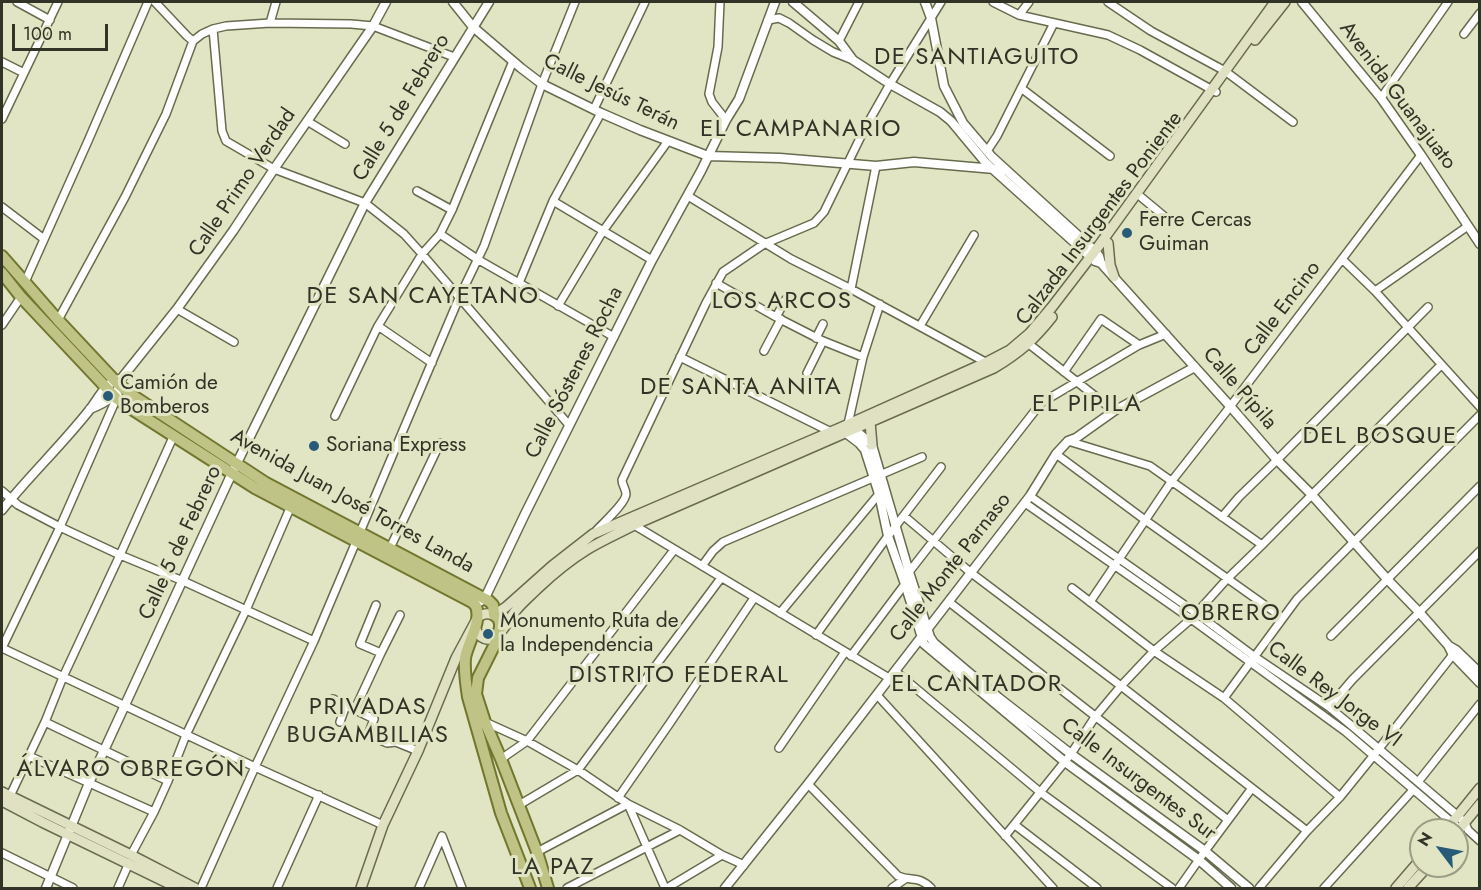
<!DOCTYPE html>
<html>
<head>
<meta charset="utf-8">
<style>
	body { margin:0 }
	#map { position:relative; width:1481px; height:890px; overflow:hidden; background:#e1e5c4; font-family:Jost,sans-serif }
	canvas { display:block }
	.frame { position:absolute; inset:0; border:3px solid #313326; pointer-events:none }
	.north { position:absolute; left:1409px; top:818px; width:60px; height:60px; box-sizing:border-box; background:#e1e5c4; border:2px solid #9b9e85; border-radius:50%; rotate:302deg; font-size:16px; font-weight:700; line-height:24px; text-align:center; color:#313326 }
	.north::after { content:''; display:block; margin:auto; width:21px; height:27px; background:#285b78; clip-path:polygon(50% 0,100% 100%,50% 72%,0 100%) }
	.scale { position:absolute; left:12px; top:24px; width:96px; height:27px; box-sizing:border-box; border:3px solid #313326; border-top:0; padding-left:8px; font-size:18px; line-height:21px; white-space:nowrap; color:#313326; -webkit-text-stroke:4px #e1e5c4; paint-order:stroke }
</style>
</head>
<body>
<div id="map">
<canvas width="1481" height="890"></canvas>
<div class="frame"></div>
<div class="north">N</div>
<div class="scale">100 m</div>
</div>
<script>
const c = document.querySelector('canvas').getContext('2d');
c.lineJoin = 'round';
function trace(path, color, width, dash) { c.strokeStyle = color; c.lineWidth = width; c.lineCap = dash ? 'butt' : 'round'; c.setLineDash(dash || []); c.stroke(path); }
function write(font, color, halo, rows, align = 'center') {
  c.font = font + ' Jost,sans-serif'; c.lineWidth = 6; c.setLineDash([]); c.textBaseline = 'middle'; c.strokeStyle = halo; c.fillStyle = color; for (const [text, x, y, turn = 0] of rows) {
    c.save(); c.translate(x, y); c.rotate((+turn || 0) * Math.PI / 180); c.textAlign = isNaN(turn) ? turn : align; if (halo) c.strokeText(text, 0, 0); c.fillText(text, 0, 0); c.restore();
  }
}
const minor = new Path2D(`
	M17,2L50,20
	M155,2L187,36L193,41
	M720,2L718,47L709,94L712,102L726,120
	M993,2L1019,15L1108,35L1140,50L1216,92
	M1108,2L1151,31L1225,71L1293,122
	M1019,15L1029,2
	M768,20L779,18L789,23L813,40L833,52L853,60
	M270,23L276,2
	M213,29L222,131L226,141L274,169L365,203L404,234L422,254L569,425
	M1464,34L1480,13
	M839,41L859,2
	M2,62L24,73
	M1021,88L1110,156
	M1381,98L1448,2
	M594,109L645,2
	M2,119L58,2
	M307,121L345,144
	M987,151L997,136L1054,23
	M417,191L452,210
	M688,196L791,259L851,289L989,364
	M1141,197L1171,222
	M553,201L652,260
	M2,207L44,239
	M440,234L477,259L614,337
	M1342,259L1375,291L1480,407
	M25,282L88,141L148,2
	M519,283L553,201L601,113
	M716,283L776,317L823,341L863,357
	M851,289L876,166
	M1375,291L1468,226
	M558,306L603,231L668,141
	M177,309L234,342
	M776,317L786,299
	M58,320L125,197L166,114L193,41L202,34L213,29L226,26L270,23L351,24L373,26L454,57
	M2,325L21,297
	M378,326L432,363
	M920,326L974,235
	M816,338L823,324
	M1029,344L1114,411
	M764,351L781,319
	M680,357L831,432
	M1064,372L1101,319L1139,345
	M807,373L823,341
	M335,416L378,326L422,254L440,234L452,210L513,61
	M848,424L863,357L880,304
	M1068,441L1150,466L1262,545
	M1056,454L1145,520L1283,618
	M2,491L18,505L60,527L120,555L183,581L314,641
	M1030,496L1196,613L1255,657L1329,707L1352,726L1458,816L1465,823L1468,830L1480,841
	M1025,503L1191,619L1346,732L1455,825
	M904,516L970,572L1121,686L1307,831
	M1222,517L1239,497L1277,460L1428,307
	M634,525L889,678
	M595,532C601,525 626,503 626,494C626,489 622,485 622,480L706,303L723,272L764,244L814,223L824,212L864,130L890,84L941,2
	M390,548L440,443
	M702,566L713,551L723,542L922,457
	M909,572L1041,403L1139,345L1166,334
	M1072,588L1154,651L1224,698L1340,797
	M949,602L1228,820
	M1090,602L1171,482L1226,412L1421,155
	M376,605L360,644L381,653
	M780,613L879,494
	M816,635L888,536L941,467
	M1331,636L1480,486
	M2,648L255,767L383,825
	M2,648L60,527L118,395
	M851,656L905,584
	M895,671L1040,792L1172,888
	M877,695L1053,888
	M1224,698L1297,599L1480,415
	M333,699L374,719L368,735L387,743L396,742L418,751
	M1329,707L1352,680L1480,551
	M355,709L381,653L400,615
	M45,722L168,781
	M340,722L346,705
	M485,722L527,741L578,770L628,804L680,830L722,855L744,865
	M779,748L845,652
	M29,756L154,812
	M501,759L527,741L674,550
	M1418,782L1480,704
	M808,784L898,876C912,882 918,875 931,888
	M10,796L45,722L63,677L120,555L174,435
	M618,798L670,723L754,598
	M519,805L578,770L721,578
	M1015,825L1097,888
	M442,836L462,888
	M1005,836L1071,754L1095,717L1121,686L1154,651L1191,619L1227,579L1262,545L1441,365
	M537,852L628,804L665,888
	M2,853L73,888
	M131,855L154,812L168,781L186,735L246,610L291,506
	M118,888L129,863
	M201,888L255,767L314,641L459,298L484,246L542,84L575,2
	M277,888L319,795
	M419,888L442,836
	M567,888L680,830
	M667,888L722,855
	M892,888L905,879
	M1179,888L1205,851L1252,788
	M1259,888L1307,831L1340,797L1374,755L1455,652
	M1324,888L1413,790`);
const tertiary = new Path2D(`
	M453,2L473,27L521,68L542,84L601,113L640,130L708,156L780,158L876,166L914,162L1006,170
	M793,2L839,41L853,60L890,84L940,112L951,121L986,163L1095,261L1101,263L1230,406L1277,460L1312,495L1387,579L1419,612L1448,645L1453,655L1480,683
	M925,2L931,18L944,86L963,123L992,157L1095,251L1099,256L1101,263
	M1302,2L1381,98L1421,155L1480,244
	M90,409C105,403 119,396 121,379L177,309L233,231L274,169L373,26L386,2
	M851,426L872,445L909,572L930,637L934,643L999,698L1071,754L1205,851L1249,888
	M842,430L859,443L865,450L879,494L888,536L905,584L924,644L1065,762L1199,860L1231,888
	M2,510C30,475 63,444 91,408C99,397 107,381 120,379
	M481,601L485,598L525,514L652,260L701,171L726,120L739,99L775,2
	M1449,646L1456,650L1480,673
	M46,888L89,783L232,473L365,203L489,2
	M725,888L808,784L1030,496L1056,454L1068,441L1076,438L1114,411L1195,367`);
const secondary = new Path2D(`
	M1255,40L1285,2
	M1108,243L1110,265L1114,277
	M870,422L872,445
	M475,628C478,635 484,642 493,638C504,632 509,618 517,609C523,602 530,596 537,589C552,575 570,560 588,549C603,540 619,533 634,525L994,368C1020,352 1033,341 1052,317
	M2,792L131,855L195,888
	M2,801L42,822L178,888
	M1446,830L1480,788
	M1457,832L1480,804
	M361,888L383,825L418,751L456,658L478,617C484,613 488,613 494,615L506,607L552,566L593,534L840,428L987,362L1010,350L1030,333L1052,307L1095,251L1275,2
	M1396,888L1421,859
	M1408,888L1428,866`);
const primary = new Path2D(`
	M2,256L58,320L117,383L129,393L266,483L489,601L493,605L494,615L498,618L500,623V628L494,646L478,678L476,694L485,722L501,759L537,852L548,888
	M2,273L21,297L116,398L130,408L255,488L472,602L476,606C482,622 468,642 465,658C464,671 466,684 468,697L501,813L530,888`);
const markers = [
	[1127,233,6,"#285b78"],
	[108,396,6,"#285b78"],
	[314,446,6,"#285b78"],
	[488,634,6,"#285b78"]
];
const streetNames = [
	["Calle Jesús Terán",611,93,26],
	["Avenida Guanajuato",1397,96,53],
	["Calle 5 de Febrero",402,108,-59],
	["Calle Primo Verdad",243,183,-56],
	["Calzada Insurgentes Poniente",1100,219,-53],
	["Calle Encino",1283,309,-53],
	["Calle Sóstenes Rocha",575,373,-63],
	["Calle Pípila",1239,389,49],
	["Avenida Juan José Torres Landa",352,502,29],
	["Calle 5 de Febrero",181,543,-65],
	["Calle Monte Parnaso",951,568,-52],
	["Calle Rey Jorge VI",1334,695,37],
	["Calle Insurgentes Sur",1138,780,37]
];
const poiNames = [
	["Ferre Cercas",1139,221],
	["Guiman",1139,245],
	["Camión de",120,384],
	["Bomberos",120,408],
	["Soriana Express",326,446],
	["Monumento Ruta de",500,622],
	["la Independencia",500,646]
];
const quarterNames = [
	["DE SANTIAGUITO",977,58],
	["EL CAMPANARIO",801,130],
	["DE SAN CAYETANO",423,297],
	["LOS ARCOS",782,302],
	["DE SANTA ANITA",741,388],
	["EL PIPILA",1087,405],
	["DEL BOSQUE",1380,437],
	["OBRERO",1231,614],
	["DISTRITO FEDERAL",679,676],
	["EL CANTADOR",977,685],
	["PRIVADAS",368,708],
	["BUGAMBILIAS",368,736],
	["ÁLVARO OBREGÓN",131,770],
	["LA PAZ",553,868]
];
trace(minor, '#686b4e', 10);
trace(tertiary, '#686b4e', 11);
trace(secondary, '#686b4e', 12);
trace(primary, '#72772f', 14);
trace(minor, '#fff', 7);
trace(tertiary, '#fff', 8);
trace(secondary, '#dfe1c2', 9);
trace(primary, '#bfc385', 10);
for (const [x, y, r, color] of markers) { const dot = new Path2D(); dot.arc(x, y, r, 0, 2 * Math.PI); c.fillStyle = color; c.fill(dot); trace(dot, '#e1e5c4', 2); }
write('21px', '#313326', '#e1e5c4', streetNames);
write('21px', '#313326', '#e1e5c4', poiNames, 'left');
c.letterSpacing = '1.5px';
write('24px', '#313326', '#e1e5c4', quarterNames);
c.letterSpacing = '0px';
</script>
</body>
</html>
